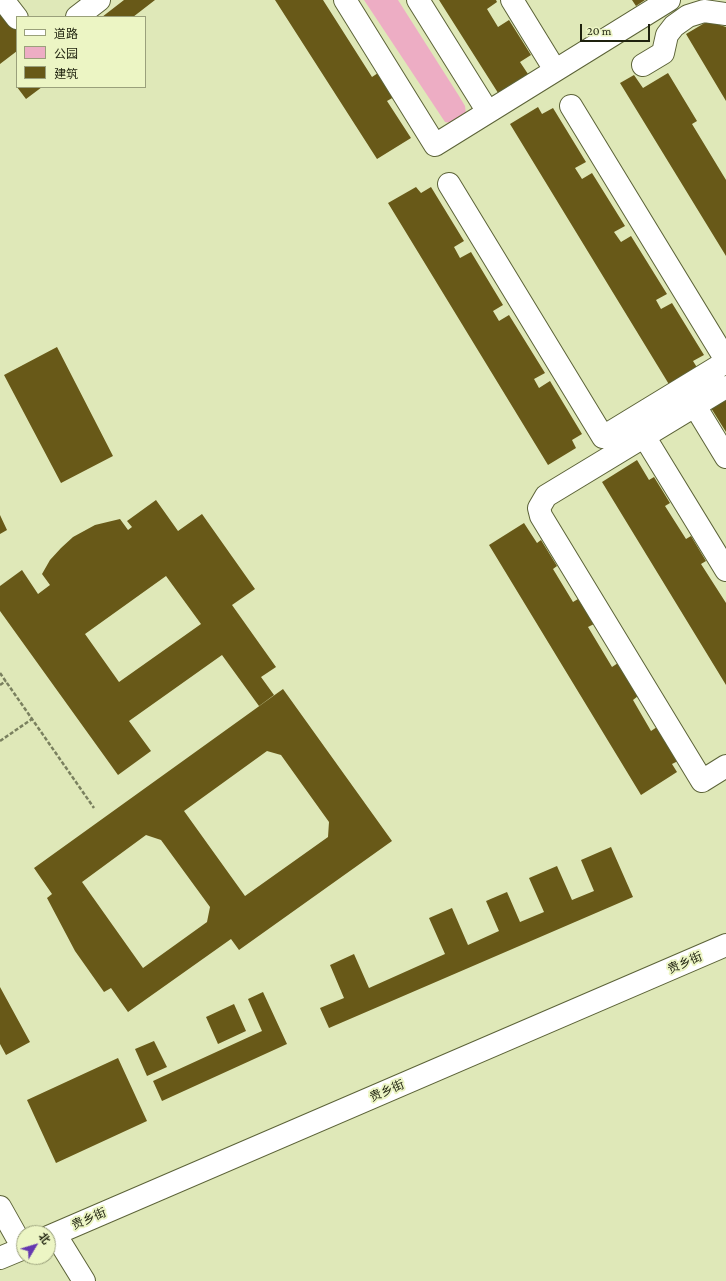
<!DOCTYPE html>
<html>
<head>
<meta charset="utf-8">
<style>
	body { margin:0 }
	#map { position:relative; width:726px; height:1281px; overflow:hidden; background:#dfe8b8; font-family:"Crimson Pro","Noto Sans SC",serif }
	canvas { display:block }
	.legend { position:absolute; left:16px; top:16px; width:130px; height:72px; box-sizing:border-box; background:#ecf5c4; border:1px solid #9aa07b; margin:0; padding:5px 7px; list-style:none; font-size:12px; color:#1e210e }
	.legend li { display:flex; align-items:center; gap:8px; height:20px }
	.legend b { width:20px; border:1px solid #9aa07b }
	.north { position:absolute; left:16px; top:1225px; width:40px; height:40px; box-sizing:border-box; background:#ecf5c4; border:1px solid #9aa07b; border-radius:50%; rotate:52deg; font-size:11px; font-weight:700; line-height:16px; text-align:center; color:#1e210e }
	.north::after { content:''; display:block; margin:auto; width:14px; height:18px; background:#6538b0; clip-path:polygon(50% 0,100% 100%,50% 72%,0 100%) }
	.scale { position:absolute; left:580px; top:24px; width:70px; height:18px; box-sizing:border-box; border:2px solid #1e210e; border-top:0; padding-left:5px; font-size:12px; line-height:14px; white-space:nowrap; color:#1e210e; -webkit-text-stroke:3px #ecf5c4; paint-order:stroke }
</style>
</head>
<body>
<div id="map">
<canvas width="726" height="1281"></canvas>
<ul class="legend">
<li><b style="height:5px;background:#fff"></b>道路</li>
<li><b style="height:11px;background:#edadc4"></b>公园</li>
<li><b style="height:11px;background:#685918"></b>建筑</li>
</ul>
<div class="north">北</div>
<div class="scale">20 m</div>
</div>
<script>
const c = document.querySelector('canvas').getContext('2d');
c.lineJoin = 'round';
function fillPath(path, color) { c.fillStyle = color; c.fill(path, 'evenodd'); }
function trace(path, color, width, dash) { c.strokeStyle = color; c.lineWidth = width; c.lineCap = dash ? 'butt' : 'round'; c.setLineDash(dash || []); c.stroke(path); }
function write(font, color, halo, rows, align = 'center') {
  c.font = font + ' "Crimson Pro","Noto Sans SC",serif'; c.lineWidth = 4; c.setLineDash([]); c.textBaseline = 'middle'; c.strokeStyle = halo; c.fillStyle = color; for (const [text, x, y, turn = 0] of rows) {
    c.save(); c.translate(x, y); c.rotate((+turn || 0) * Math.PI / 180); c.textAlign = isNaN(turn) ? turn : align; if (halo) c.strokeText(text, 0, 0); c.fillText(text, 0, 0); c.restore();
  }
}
const green = new Path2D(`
	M364,0H398L459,96L465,106L466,114L451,123L445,122Z`);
const building = new Path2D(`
	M124,0H155L133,17H102Z
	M275,0H323L372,77L378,73L394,97L387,101L411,138L377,159Z
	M439,0H496L497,2L487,9L498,27L509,20L531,55L520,62L530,77L500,96Z
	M632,0H645L636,6Z
	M0,6L17,28V51L0,64Z
	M708,21L726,27V101L686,34Z
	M668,73L697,121L692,124L726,180V256L620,83L634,75L643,88Z
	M17,87H42L26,99Z
	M538,107L542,114L553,108L586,162L575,168L582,179L592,173L625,226L614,232L621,242L631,236L667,294L656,300L661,309L672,303L704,355L693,361L698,369L670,386L510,124Z
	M416,187L421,193L431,187L464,241L454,247L460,258L471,252L503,305L493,311L499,321L509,315L545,373L534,379L539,388L550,381L582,434L572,440L576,448L548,465L388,203Z
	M57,347L113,456L61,483L4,375Z
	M726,399V432L711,408Z
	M637,460L649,480L654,477L670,503L665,506L686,539L691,536L706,561L701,564L726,603V685L602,482Z
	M156,500L178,531L202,514L255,589L232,605L276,667L261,677L274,695L259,706L222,655L129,721L151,751L118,775L0,611V586L22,570L38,594L50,585L42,574L50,560L61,548L73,537L95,525L120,519L128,530L132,527L127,521ZM166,576L201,624L119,682L85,634Z
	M0,515L7,530L0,534Z
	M524,523L537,543L541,540L557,566L553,569L573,602L578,599L594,624L588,627L612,667L618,663L638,696L633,700L651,731L657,727L678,761L672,764L677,772L641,795L489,545Z
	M283,689L392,841L239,950L231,939L128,1012L111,988L104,992L75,951L47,898L52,894L34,868ZM267,751L281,755L329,822L328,837L245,896L184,811ZM146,835L161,840L210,907L207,922L143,968L82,882Z
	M611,847L633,897L329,1028L320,1008L344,998L330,965L354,954L369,988L445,954L429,918L452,908L468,945L499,931L486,901L507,892L520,922L544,912L529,878L557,866L572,900L594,891L581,860Z
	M0,987L30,1042L6,1055L0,1044Z
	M263,992L287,1044L162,1101L153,1081L262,1031L248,999Z
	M234,1004L246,1031L218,1044L206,1017Z
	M154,1041L167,1067L147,1076L135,1049Z
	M118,1058L147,1121L56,1163L27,1100Z`);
const path = new Path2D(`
	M0,673L94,808
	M0,685L6,681
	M0,741L32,719`);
const minor = new Path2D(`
	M3,0L17,18
	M345,0L435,145L669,0
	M418,0L488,112
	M512,0L555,70
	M77,17L99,0
	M643,65L663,53L667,35L674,26L688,16L704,11L726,14
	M571,106L726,360
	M449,184L603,437L726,362
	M726,387L546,496L539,508L541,516L702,781L726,766
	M695,406L726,457
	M644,436L726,570
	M0,1207L23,1248
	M55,1234L84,1281
	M48,1237L726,945
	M0,1258L24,1248`);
const streetNames = [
	["贵乡街",685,963,-23],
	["贵乡街",387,1091,-23],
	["贵乡街",89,1219,-23]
];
fillPath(green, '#edadc4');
fillPath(building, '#685918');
trace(minor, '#5c6338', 24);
trace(path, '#7a805f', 2.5, [4, 2]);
trace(minor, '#fff', 22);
write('12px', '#1e210e', '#ecf5c4', streetNames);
</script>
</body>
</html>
